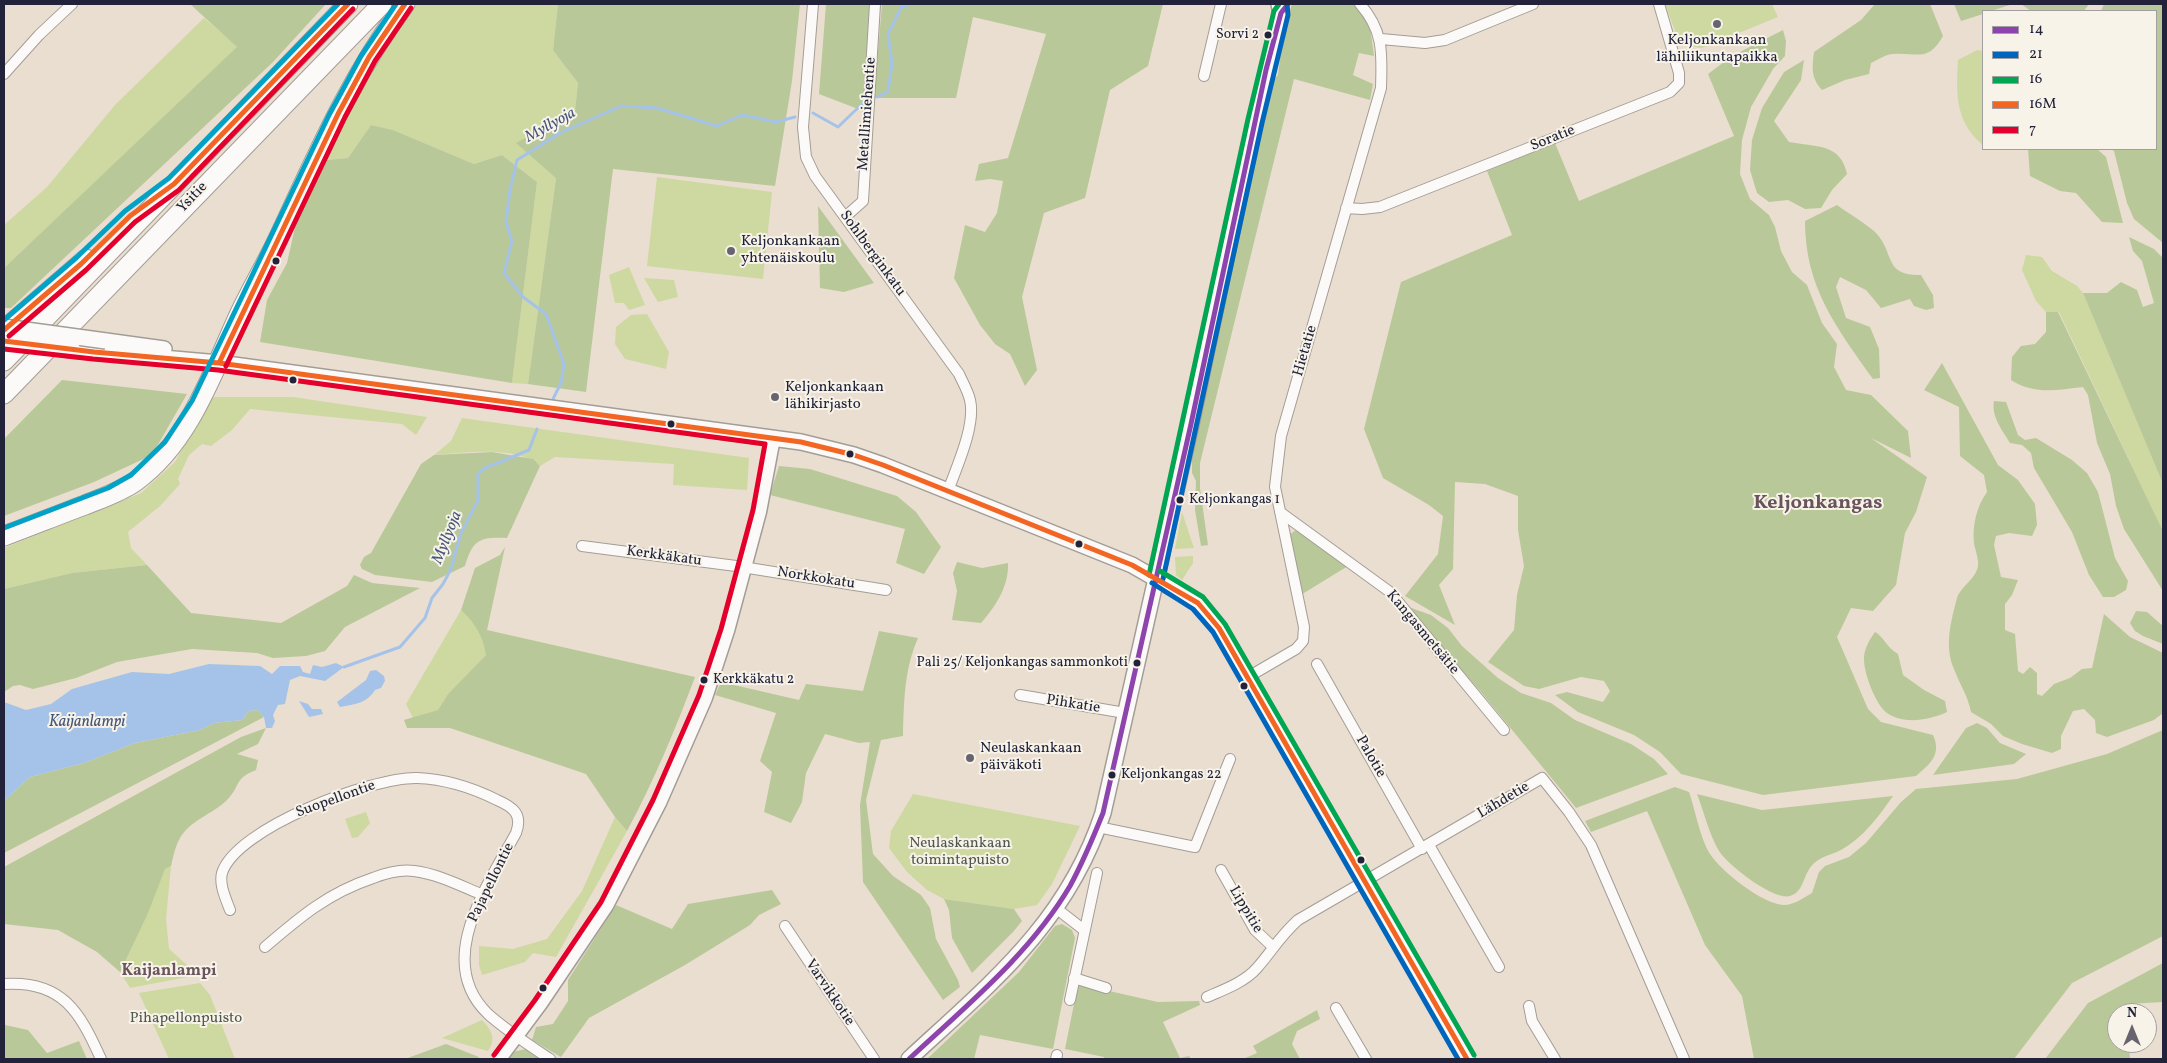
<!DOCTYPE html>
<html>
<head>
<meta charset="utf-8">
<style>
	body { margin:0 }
	#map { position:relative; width:2167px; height:1063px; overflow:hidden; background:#eaded0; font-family:Vollkorn,serif }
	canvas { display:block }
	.frame { position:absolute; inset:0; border:5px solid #22223b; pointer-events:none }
	.legend { position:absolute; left:1982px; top:10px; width:175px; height:140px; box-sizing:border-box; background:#f7f3e8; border:1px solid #a29fa3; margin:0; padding:6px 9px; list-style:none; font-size:15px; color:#22223b }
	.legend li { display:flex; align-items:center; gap:10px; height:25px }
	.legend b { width:25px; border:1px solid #a29fa3 }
	.north { position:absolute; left:2107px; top:1003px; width:50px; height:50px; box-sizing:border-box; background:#f7f3e8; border:1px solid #a29fa3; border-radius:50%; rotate:0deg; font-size:14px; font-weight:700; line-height:20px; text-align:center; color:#22223b }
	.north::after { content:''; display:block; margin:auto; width:18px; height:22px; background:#68646f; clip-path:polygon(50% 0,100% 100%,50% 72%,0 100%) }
</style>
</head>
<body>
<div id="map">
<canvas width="2167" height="1063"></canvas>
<div class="frame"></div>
<ul class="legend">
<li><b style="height:6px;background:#8e44ad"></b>14</li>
<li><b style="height:6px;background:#0065bd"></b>21</li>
<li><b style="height:6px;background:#00a651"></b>16</li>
<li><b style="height:6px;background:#f26522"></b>16M</li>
<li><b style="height:6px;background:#e4002b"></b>7</li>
</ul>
<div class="north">N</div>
</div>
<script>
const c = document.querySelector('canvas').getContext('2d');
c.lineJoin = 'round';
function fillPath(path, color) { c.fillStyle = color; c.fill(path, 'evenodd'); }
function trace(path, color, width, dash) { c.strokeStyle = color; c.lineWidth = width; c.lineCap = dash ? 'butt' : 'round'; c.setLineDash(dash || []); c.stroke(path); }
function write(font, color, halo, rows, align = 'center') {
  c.font = font + ' Vollkorn,serif'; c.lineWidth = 4; c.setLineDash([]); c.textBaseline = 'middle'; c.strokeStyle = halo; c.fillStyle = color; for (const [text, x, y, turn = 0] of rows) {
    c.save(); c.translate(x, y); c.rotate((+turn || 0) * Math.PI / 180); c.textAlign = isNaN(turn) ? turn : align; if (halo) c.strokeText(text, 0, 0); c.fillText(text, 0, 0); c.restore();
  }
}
const green = new Path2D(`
	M411,4L558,5L553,49L578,83L575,111L556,178L528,384L512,383L537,182L502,155L474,164L393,130L371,125L348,158L327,160L322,158L378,54Z
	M1665,4H1772L1778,17L1702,48L1687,46L1678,39Z
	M204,18L238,47L4,268V225L47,187L115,105Z
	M1977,50L1983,51V145C1955,122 1956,94 1958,60Z
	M657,177L772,192L763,279L647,266Z
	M2026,255L2042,257L2052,271L2077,286L2083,293L2163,484V531L2059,312H2046L2036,301L2022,270Z
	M629,267L645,305L629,310L624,303H615L609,275Z
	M644,278L674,280L678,297L658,302Z
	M647,314L669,352L666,369L625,359L615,344L616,327L631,315Z
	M211,397H293L427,417L416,435L402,424L250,409L232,430L211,446L202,444L189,455L178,479L180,484L160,506L128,532L131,548L147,565L72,573L4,589V548L141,493L175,462Z
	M462,418L749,458L747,490L673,485L674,464L555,457L540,466C518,445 462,453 434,455L451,441Z
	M1182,512L1194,548L1175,549Z
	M1193,556V563L1182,580L1176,575L1175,557Z
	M461,610C475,623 483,635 487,654L448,694L438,710L413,718L406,704Z
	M913,794L1080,826L1052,884L1037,905L1014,909L944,899L927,890L907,872L889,848L891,831Z
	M366,812L370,823L358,837L352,838L345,819Z
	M615,817L627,831L556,957L533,953L525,962L482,975L479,965V946L513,949L547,939L582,891Z
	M171,866L166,919L169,949L198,975L130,988L120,972L165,869Z
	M200,983L210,995L235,1059H169L139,993Z
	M482,1020C491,1029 497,1039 488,1051L442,1038Z`);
const forest = new Path2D(`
	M190,4H326L273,62L11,308H4V268L237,47Z
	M558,4H800L792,81L775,186L613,169L586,392L528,384L556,178L516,143L575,111L578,83L553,50Z
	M826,4H872L866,112L819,94Z
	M882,4H1163L1148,66L1110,90L1085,198L1044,213L1022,297L1037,370L1025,386L1010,354L995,344L980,325L954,278L965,225L985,232L997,213L1003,181L990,179L975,181L979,164L1008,158L1046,34L973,17L956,98H874Z
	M1292,4H1353L1370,26L1374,56L1359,53L1353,75L1373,84L1370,100L1294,79L1200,463V488L1208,545L1201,546L1195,510L1196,481L1192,473V455L1269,86L1278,75L1283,32Z
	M1875,4H1930L1943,36C1928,63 1917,52 1893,54C1886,54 1878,60 1871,63L1869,74L1845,80L1822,90C1811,78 1812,68 1814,52L1861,20Z
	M1954,4H2013L1991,11H1983V14L1961,21Z
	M2021,4H2089L2084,11H2031Z
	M2104,4H2163V243L2134,219L2127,203L2114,151L2111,149H2156V11H2101Z
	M1783,30L1786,41L1785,56L1773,69L1751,107L1742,140L1740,174L1750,199L1769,215L1775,227L1781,251L1792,272L1807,285L1822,323L1837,344L1834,367L1846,390L1871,395L1908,431L1911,458L1871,438L1927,477L1916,512L1905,533L1896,585L1873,611L1851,608L1837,637L1868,709L1881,722L1933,735C1942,755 1930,764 1916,776L1763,795L1681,774L1660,752L1634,735L1578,712L1555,695L1567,692L1603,702L1610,691L1604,681L1581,677L1539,689L1524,686L1488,662L1514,630L1517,595L1524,566L1518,530V496L1485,484L1455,482L1453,569L1439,585L1455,625L1405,596L1438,554L1443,516L1429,505L1383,478L1364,429L1401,282L1512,235L1487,171L1555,143L1579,201L1734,136L1708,74L1732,56Z
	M1804,60L1801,80L1774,121L1789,142C1815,147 1841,143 1847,174L1832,190L1821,208L1805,209L1788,200L1769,202L1757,193L1750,170L1752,140L1762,108L1784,72Z
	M371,125L393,130L474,164L502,155L537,182L512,383L260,342L267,300L287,263L296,223L327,160L348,158Z
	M2028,149H2097L2106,157L2123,223L2102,222L2076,193L2060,191L2030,176Z
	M1837,205C1848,213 1868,225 1876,233C1895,253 1883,276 1921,275L1933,295L1934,308L1926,310L1914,306L1910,299L1881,308L1866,290L1840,277L1836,287L1846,318L1870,327L1879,349L1880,378L1873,379C1836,327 1805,287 1805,221Z
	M818,206L874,283L844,292L820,288Z
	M2129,237L2154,249L2163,258V484L2083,293H2107L2121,282L2137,290L2143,307L2154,303L2142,261L2133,251Z
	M2046,312H2058L2163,531V591L2124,529L2116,506L2110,474L2097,443L2088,395L2083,387C2057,390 2034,395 2011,380L2012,357L2021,346L2035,344L2046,332Z
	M1942,363L1998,465L2018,480L2035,504L2037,525L2032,536L2009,533L1996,536L1994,545L2001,577L2018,580L2012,595L2005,604V630L2015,634L2018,671L2023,674L2030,667L2037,673V694L2042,696L2054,684L2070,678L2082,669L2092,668L2104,614L2130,637L2163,653V713L2154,720L2107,737L2096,733L2095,720L2084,709L2073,711L2061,736V749L2052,753L2022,744L2003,736L1991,724L1971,712C1968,696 1960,685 1954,669C1944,646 1951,621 1957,598C1961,586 1976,579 1978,566C1979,559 1975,550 1974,543C1972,525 1977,506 1987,492L1984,475L1960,456L1959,407L1924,390Z
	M62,380L187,394L152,455L94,482L4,516V439Z
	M1994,401L2006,402L2018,435L2025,440L2036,438L2072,460L2087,473L2098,492L2115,558L2128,581L2126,590L2114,597H2103L2089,575L2072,532L2034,468L2031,453L2022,445L2010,443C2002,430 1991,416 1994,401Z
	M492,452L533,459L540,466L507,538C480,537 473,539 465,566L432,582L375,575L362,569L360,565L364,557L371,553L421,464L434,455Z
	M779,466L810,469L897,496L916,512L941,547L924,574L896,563L905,529L770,495Z
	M1297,529L1348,566L1299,596L1287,537Z
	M505,547L487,630L695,677C675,730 654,781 627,831L615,817L586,774L450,728H407L404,720L438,710L448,694L486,655C483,636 475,623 461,610L475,568L500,555Z
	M957,562L982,568L1008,563C1009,586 996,606 981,623L952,620L957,591L953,573Z
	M147,565L191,613L281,623L347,586L354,575L372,583L420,588L345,627L325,651L306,656L273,658L257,653L192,649L117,662L76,678L33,689L20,685L13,686L4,692V589L72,573Z
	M1403,605L1431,615L1448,628L1462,646L1498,678L1521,693L1551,703L1575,720L1631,744L1654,759L1668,774L1576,808L1481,692Z
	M2136,611L2147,612L2163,626V644L2143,636L2135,631L2130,623Z
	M879,631L918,638C904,670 904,702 903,736L881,740L866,800L873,854L893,876L921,895L930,908L936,939L958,980L960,987L943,1000L863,882L860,805L870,742L859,743L825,734L806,773L802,802L791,823L764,812L772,772L760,761L776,713L715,695L721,682L799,700L806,684L863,691Z
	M1875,632C1884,637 1886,647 1898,654L1903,675L1924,690L1945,701L1947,712C1930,720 1904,725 1887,713C1875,704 1863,671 1864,657C1865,647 1870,639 1875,632Z
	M258,710L264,717L4,853V801L30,777L84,763L135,743L200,730L214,723L242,720L249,711Z
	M1977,723L1987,728L2000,743L2026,754L2014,764L1933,775L1966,728Z
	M266,728L258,744L237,754L258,760L256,770C233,779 241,786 227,800C213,814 188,821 179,840C175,847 173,858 171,866L165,869L148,913L120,972L97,952L58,930L4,924V867L241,737Z
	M2163,730V936L2072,983L2014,1059H1754L1742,996L1705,945L1647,811L1591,832L1585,821L1675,787L1689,792C1695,809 1700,838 1710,854C1721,871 1762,904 1784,905C1794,905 1803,898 1812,893L1819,872L1825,866L1849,857L1866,843L1901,802L1916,789L2017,779L2107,754Z
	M1697,794L1762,810L1893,796C1879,816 1863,838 1841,850C1834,854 1826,855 1820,859C1801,869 1807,891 1790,896C1773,901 1727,864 1719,851C1709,834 1704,812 1697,794Z
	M772,890L781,904L759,915L750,925L685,965L589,1018L561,1057L532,1040L536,1027L553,1024L568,1001V980L616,905L672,929L688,904Z
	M944,899L1014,909L1022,921L1013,932L972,973L952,938L949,910Z
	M1062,924L1072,930L1075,938L1053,1049L980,1035L974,1059H927L1019,972L1055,926Z
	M2163,963V1002L2128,1004V1013H2117V1043H2129L2130,1059H2045L2088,1003Z
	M1078,984L1158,1002L1199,1001L1200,1005L1163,1022L1180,1058L1189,1056L1191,1059H1104V1057L1065,1049Z
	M1317,1010L1320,1019L1297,1031L1292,1044L1300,1059H1243L1257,1053L1253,1046Z
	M5,1025L28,1030L47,1053L79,1041L87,1059H4Z
	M446,1044L479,1057L478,1059H405Z
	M526,1049L540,1059H508L513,1052Z`);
const water = new Path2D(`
	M336,663L344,667L325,681L300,676L290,680L285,704L278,705L273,715L275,721L272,728H266L264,717L258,710L249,711L242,720L214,723L200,730L135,743L84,763L30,777L4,801V702L26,710L51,704L72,689L132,672L169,674L209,664L260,666L272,674L280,666H300L303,672L310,674L313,665L322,667Z
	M376,670L384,676L385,681L381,688L375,690C366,704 355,704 340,707L337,702L366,680L370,671Z
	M299,701L308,704L312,709H321L323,714L309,717Z`);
const stream = new Path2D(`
	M1020,4H1031
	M877,97L888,92L892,63L888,34L902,6L914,4
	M813,113L838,127L863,103
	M553,399L561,383L564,364L546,314L523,297L504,273L512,241L506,222L510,190L517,160L560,133L621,106L657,108L717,126L742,115L776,122L795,117
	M344,667L400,647L425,618L432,598L443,584L451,569L461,533L478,500V474L483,469L529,450L537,429`);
const minor = new Path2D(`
	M813,4L803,127L806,157L815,176L959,374C963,383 968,391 970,400C976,425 957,466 948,491
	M1381,39L1425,43L1445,40L1533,4
	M4,74L39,35L72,4
	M1204,76L1221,4
	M1346,208L1362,209L1380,207L1670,92L1679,83V73L1659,4
	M845,217L863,201L875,4
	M1280,512L1390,592L1504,730
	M582,546L736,566L886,590
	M1317,664L1422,849
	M1248,677L1296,649L1303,641L1304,627L1275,487L1281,436L1381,88C1382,54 1384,31 1360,4
	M1020,695L1125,713
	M1098,827L1195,847L1230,759
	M1429,845L1499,967
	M1221,870L1255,930L1272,946
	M1057,909L1084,930
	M230,910C226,899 219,885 222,873C236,828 372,777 417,778C446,779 471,787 497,800C513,807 523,814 516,833C488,885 433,961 488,1014C507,1031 529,1045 550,1059
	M785,926L874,1059
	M265,947C300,917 328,893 373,878C386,873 400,869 414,871C438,874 461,886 483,895
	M1074,978L1106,988
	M4,984C62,980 80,1012 101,1059
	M1207,997C1223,990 1245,982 1257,968C1272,951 1280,936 1298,920L1542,778L1569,812L1591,845L1684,1059
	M1070,1000L1097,873
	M1529,1006L1532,1021L1555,1059
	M1336,1008L1366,1059
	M1056,1059L1057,1055`);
const tertiary = new Path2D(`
	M500,1059L541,1004L607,906L660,803L706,698L728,631L760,512L774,438`);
const secondary = new Path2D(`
	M106,341L164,349
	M73,350L219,363L801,442L854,455L883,465L1132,565L1198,603L1219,628L1467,1059
	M909,1059C991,983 1067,923 1103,813L1191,424L1255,121L1281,13L1279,4`);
const motorway = new Path2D(`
	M4,330L86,259
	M4,361L348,4
	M4,394L382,4
	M4,536C31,526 58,515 85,505C102,498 121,492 136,481C190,442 213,371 240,313C252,288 266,264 278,239C316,158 351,76 405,4`);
const secondaryBridge = new Path2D(`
	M4,327L106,341
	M4,341L73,350`);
const bus1 = new Path2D(`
	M909,1059C966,1006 1030,954 1070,886C1083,862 1093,838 1103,813L1191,424L1266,70L1281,13L1288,4`);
const bus2 = new Path2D(`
	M1163,579L1262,123L1288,15L1287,4
	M1152,583L1193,609L1213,632L1458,1059`);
const bus3 = new Path2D(`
	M1160,571L1203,597L1225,624L1474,1055
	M1149,575L1248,119L1274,11L1279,4`);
const bus4 = new Path2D(`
	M4,330L81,264L130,216L174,184L348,4
	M4,341L94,352L219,363L801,442L854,455L883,465L1132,565L1198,603L1219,628L1467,1059
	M219,363L338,114L369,57L405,4`);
const bus5 = new Path2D(`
	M9,336L86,270L135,222L179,190L353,9
	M4,349L93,359L218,370L765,444L753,510L721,629L699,695L653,800L601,902L535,1000L494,1055
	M226,366L345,117L375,61L411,8`);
const bus6 = new Path2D(`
	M4,320L76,258L125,211L169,178L338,4
	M4,528L108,488L131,475L165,442L192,401L329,115L361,56L396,4`);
const markers = [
	[1717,24,5,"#68646f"],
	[1268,35,4.5,"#22223b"],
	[731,251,5,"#68646f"],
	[276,261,4.5,"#22223b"],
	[293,380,4.5,"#22223b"],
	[775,397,5,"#68646f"],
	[671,424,4.5,"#22223b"],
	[850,454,4.5,"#22223b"],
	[1180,500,4.5,"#22223b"],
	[1079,544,4.5,"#22223b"],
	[1137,663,4.5,"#22223b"],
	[704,680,4.5,"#22223b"],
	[1244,686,4.5,"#22223b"],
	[970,758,5,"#68646f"],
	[1112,775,4.5,"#22223b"],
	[1361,860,4.5,"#22223b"],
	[543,988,4.5,"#22223b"]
];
const busNames = [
	["Sorvi 2",1259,35,"right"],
	["Keljonkangas 1",1189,500],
	["Pali 25/ Keljonkangas sammonkoti",1128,663,"right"],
	["Kerkkäkatu 2",713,680],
	["Keljonkangas 22",1121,775]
];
const poiNames = [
	["Keljonkankaan",1717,41,"center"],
	["lähiliikuntapaikka",1717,58,"center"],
	["Keljonkankaan",741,242],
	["yhtenäiskoulu",741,259],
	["Keljonkankaan",785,388],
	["lähikirjasto",785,405],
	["Neulaskankaan",980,749],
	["päiväkoti",980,766]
];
const streetNames = [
	["Metallimiehentie",868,114,-86],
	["Soratie",1553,139,-22],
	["Ysitie",193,198,-46],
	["Sohlberginkatu",872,254,54],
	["Hietatie",1306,351,-74],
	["Kerkkäkatu",664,557,8],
	["Norkkokatu",816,579,9],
	["Kangasmetsätie",1422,633,50],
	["Pihkatie",1073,705,9],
	["Palotie",1370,757,60],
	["Suopellontie",336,800,-20],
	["Lähdetie",1504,801,-31],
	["Pajapellontie",492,883,-64],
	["Lippitie",1245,910,59],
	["Varvikkotie",829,993,56]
];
const parkNames = [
	["Neulaskankaan",960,844],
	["toimintapuisto",960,861],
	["Pihapellonpuisto",186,1019]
];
const waterNames = [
	["Myllyoja",551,126,-29],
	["Myllyoja",448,538,-68],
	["Kaijanlampi",87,723]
];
const neighbourhoodNames = [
	["Kaijanlampi",169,972]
];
const districtNames = [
	["Keljonkangas",1818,504]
];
fillPath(green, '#ced8a1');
fillPath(forest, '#b9c898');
fillPath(water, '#a5c3e8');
trace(stream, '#a5c3e8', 3);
trace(minor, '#a39d97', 12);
trace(tertiary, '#a39d97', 15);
trace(secondary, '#a39d97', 18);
trace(motorway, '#a39d97', 21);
trace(minor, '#fcfaf8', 10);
trace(tertiary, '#fcfaf8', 12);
trace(secondary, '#fcfaf8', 15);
trace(motorway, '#fcfaf8', 19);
trace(secondaryBridge, '#a39d97', 18, []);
trace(secondaryBridge, '#fcfaf8', 15);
trace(bus1, '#8e44ad', 5);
trace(bus2, '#0065bd', 5);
trace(bus3, '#00a651', 5);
trace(bus4, '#f26522', 5);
trace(bus5, '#e4002b', 5);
trace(bus6, '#02a2c7', 5);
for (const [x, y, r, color] of markers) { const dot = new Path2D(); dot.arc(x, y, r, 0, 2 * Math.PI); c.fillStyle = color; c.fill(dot); trace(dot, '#f7f3e8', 2); }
write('14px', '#22223b', '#f7f3e8', busNames, 'left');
write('15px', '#22223b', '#f7f3e8', poiNames, 'left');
write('15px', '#22223b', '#f7f3e8', streetNames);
write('15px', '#4f574e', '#f7f3e8', parkNames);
write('italic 16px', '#46567b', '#f7f3e8', waterNames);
write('bold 16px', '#69535c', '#f7f3e8', neighbourhoodNames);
write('bold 20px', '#69535c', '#f7f3e8', districtNames);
</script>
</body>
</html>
